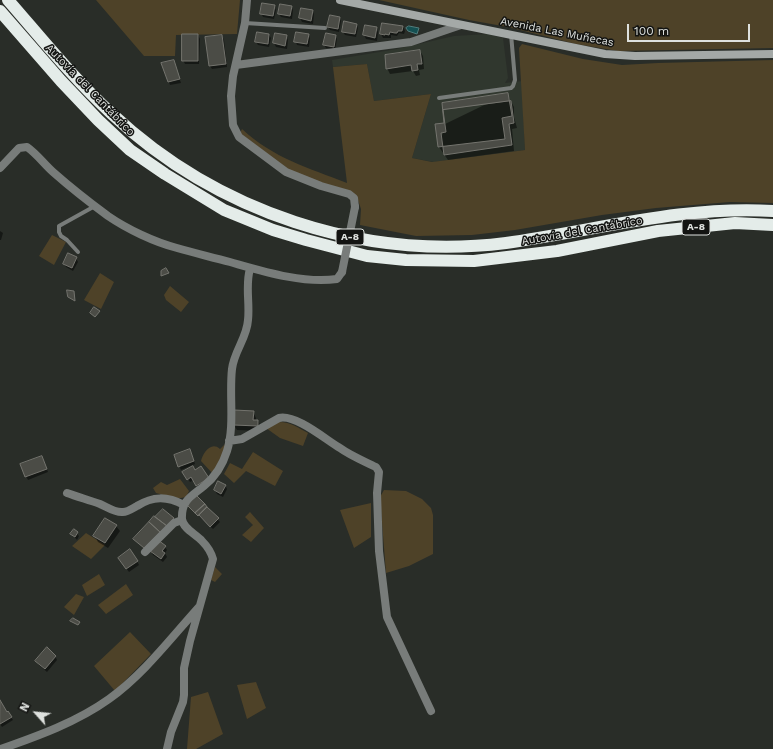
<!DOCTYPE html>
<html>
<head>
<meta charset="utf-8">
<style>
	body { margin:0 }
	#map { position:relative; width:773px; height:749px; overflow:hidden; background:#292d28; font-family:"Work Sans",sans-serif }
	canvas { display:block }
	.north { position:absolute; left:16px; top:693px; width:40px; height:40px; -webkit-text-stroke:3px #131412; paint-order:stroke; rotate:297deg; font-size:11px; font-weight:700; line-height:16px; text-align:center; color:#dee1de }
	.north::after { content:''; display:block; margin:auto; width:14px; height:18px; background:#dee1de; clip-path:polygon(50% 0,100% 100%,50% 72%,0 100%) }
	.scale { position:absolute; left:627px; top:24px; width:123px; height:18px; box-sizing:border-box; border:2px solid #dee1de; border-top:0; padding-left:5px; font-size:12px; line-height:14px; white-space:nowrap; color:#dee1de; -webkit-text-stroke:3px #131412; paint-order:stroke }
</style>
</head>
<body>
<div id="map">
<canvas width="773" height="749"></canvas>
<div class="north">N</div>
<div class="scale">100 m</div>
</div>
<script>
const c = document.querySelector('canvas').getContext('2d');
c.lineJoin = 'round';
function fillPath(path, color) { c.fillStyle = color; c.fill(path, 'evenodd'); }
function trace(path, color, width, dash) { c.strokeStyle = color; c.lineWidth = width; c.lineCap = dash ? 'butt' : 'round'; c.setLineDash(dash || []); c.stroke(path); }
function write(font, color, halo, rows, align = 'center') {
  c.font = font + ' "Work Sans",sans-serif'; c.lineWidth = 3; c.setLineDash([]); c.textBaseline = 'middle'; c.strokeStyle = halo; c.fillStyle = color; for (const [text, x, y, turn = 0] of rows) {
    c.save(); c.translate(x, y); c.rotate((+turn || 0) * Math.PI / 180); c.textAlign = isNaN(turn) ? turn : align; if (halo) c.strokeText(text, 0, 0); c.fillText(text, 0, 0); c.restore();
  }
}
const built = new Path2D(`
	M488,34L503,38L508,78L505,83L522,81L525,150L434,162L412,158L431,94L374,101L367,64L333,67L332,60L397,49L454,36ZM420,50L422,64H417V70H412L411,65L387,68L385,55Z`);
const green = new Path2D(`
	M96,0H240L237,34L176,35L175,56H144Z
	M379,0H773V48L618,51L576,44L508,27L469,20Z
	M522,44L583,59L622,65L658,63L773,60V203L730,202L656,208L602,215L515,230L472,235L416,236L360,225L361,209L358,200L287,169L240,133L242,129C273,158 309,168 347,183L333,67L367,64L374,101L431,94L412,158L432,162L525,150L519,48Z
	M52,235L66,242L54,265L39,256Z
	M100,273L114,282L101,309L84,300Z
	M170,286L189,302L181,312L166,300L164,295Z
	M277,422C289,421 299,428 308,433L303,446L280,438L266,428Z
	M226,443V449L213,474L201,461C203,453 211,441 220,449Z
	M253,452L283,471L275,486L246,471L234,483L224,474L230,463L242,469Z
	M180,479L189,491L186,497L181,498H174L156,493L153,488L161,482L167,485Z
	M384,490L406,491L422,499L431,508L433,515V554L409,566L386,573L380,497Z
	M371,503V537L354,548L340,510Z
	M250,512L264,528L251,542L242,535L253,525L245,517Z
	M86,533L105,545L91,559L72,546Z
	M215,567L222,574L215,582L211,580Z
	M99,574L105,585L87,596L82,585Z
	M126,584L133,595L106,614L98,605Z
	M76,594L84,597L74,615L64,607Z
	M130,632L151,654L115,691L94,666Z
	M256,682L266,708L247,719L237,685Z
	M208,692L223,734L196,749H187L191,697Z`);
const water = new Path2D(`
	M409,26L419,28L417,34L408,31L406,28Z`);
const shadow = new Path2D(`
	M274,6L276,10L274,19L263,17L261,13Z
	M291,7L293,10L292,19L281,17L279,14Z
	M301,9L312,11L314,14L313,24L302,22L300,18Z
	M339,18L341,21L339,32L330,30L328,27Z
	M356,24L358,28L356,37L345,35L343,32Z
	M383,24L403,27L405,31L404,34L399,33L397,36L391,35V38H383L381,34Z
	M365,26L376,28L378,32L377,41L366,39L364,35Z
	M198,35L200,39L199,64H185L183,60Z
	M269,35L271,38L269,47L258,45L256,42Z
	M308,35L310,38L309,47L297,45L296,42Z
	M222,36L224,40L227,67L212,69L210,66L206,38Z
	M286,36L288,40L287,49L276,47L274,43Z
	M335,36L337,39L335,50L326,48L324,45Z
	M420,51L423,56L424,69L419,70L420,75L416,76L413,71L390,74L387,68Z
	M163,64L175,65L181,83L170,85Z
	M507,94L514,107V117L517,128L512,129L514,151L448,160L439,147L445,124Z
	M0,231L3,233L1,240H0Z
	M76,258L78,262L73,271L66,267L64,264Z
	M253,412L256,418V421H258L261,426L260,431L237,430L234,425Z
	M191,454L195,464L181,470L175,456Z
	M42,457L48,472L28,480L26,476Z
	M195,471L210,482L199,489L194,480L190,482L184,472Z
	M225,485L227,489L223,497L217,494L215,490Z
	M197,497L220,522L213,529L191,508Z
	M105,519L116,526L120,531L108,548L98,542L95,536Z
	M74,531L79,536L77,540L72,534Z
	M165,547L167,550L165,553L167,557L163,562L153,555L151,552Z
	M121,561H137L139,565L129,572Z
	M55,656L57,660L47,672L39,665L37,662Z
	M0,702L6,713H8L13,720L2,727L0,724Z`);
const building = new Path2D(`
	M262,3L275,5L273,16L260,14Z
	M280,4L292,6L290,16L278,14Z
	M301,8L313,10L311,21L299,18Z
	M330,15L340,17L338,29L327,27Z
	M344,21L357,24L355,34L342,32Z
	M382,23L403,26L402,31H398L397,33H395L390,32L389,35L385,34V35L380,34Z
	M365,25L377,27L375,38L363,35Z
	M257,32L269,34L268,44L255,42Z
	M296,32L309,34L307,44L294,42Z
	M275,33L287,35L285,46L273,43Z
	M326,33L336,35L334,47L323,45Z
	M182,34H198V61H182Z
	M222,35L226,64L209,66L205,37Z
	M420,50L422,64H417L418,70L412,71L411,65L386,69L385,55Z
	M174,60L180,79L168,82L161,63Z
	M508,93L512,116L502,118L505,139L438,147L435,124L444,123L442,103Z
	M511,101L514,123L509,124L512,145L444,155L441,133L446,132L443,110Z
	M68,253L77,257L72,268L63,264Z
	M166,268L169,273L161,276V271Z
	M67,290L74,291L75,301L68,297Z
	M94,307L100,311L95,317L90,313Z
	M234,410L254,411L253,420H258V426L233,425Z
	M190,449L194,461L178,467L174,455Z
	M42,456L47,469L25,477L20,464Z
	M193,466L195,470L201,466L209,478L196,486L191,477L187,480L182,472Z
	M218,481L226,485L221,494L214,490Z
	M197,496L205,504L195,513L187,505Z
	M205,504L207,507L198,516L195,513Z
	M207,507L219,518L210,527L199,515Z
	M163,509L174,518L167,526L155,517Z
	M154,516L167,526L160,532L149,522Z
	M105,518L117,525L105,543L93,536Z
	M149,522L160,532L144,548L133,539Z
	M74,529L78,532L75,537L70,534Z
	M158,540L166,546L162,551L165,553L161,559L150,551Z
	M130,549L138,561L126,569L118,558Z
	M73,618L80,622L78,625L70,621Z
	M47,647L56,656L45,669L35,661Z
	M0,700L7,712L8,711L12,717L0,724Z`);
const lane = new Path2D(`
	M245,23L325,28
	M439,98L511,88L513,86L515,80L511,34
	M78,252L67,240L61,236L59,232V226L95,206`);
const street = new Path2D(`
	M247,0L245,23L233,76L231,96L233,125L239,137L286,172L321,186L349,194L354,198L355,207
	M236,65L411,42L461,25
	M0,168L19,148L27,147C37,154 44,164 53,172C70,187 89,202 108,216C127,229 154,242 177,248C194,253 212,257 230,262C262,271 303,284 337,279L342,272
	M229,441L242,439L279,418C296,414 326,440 340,448C351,456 364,461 376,467L379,472L377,493L379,551L387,617L431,711
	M67,493C78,497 89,500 100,504C107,507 115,513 123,512C128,512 133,508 137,506C153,496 167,496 184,505
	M145,552L174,523L182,520
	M1,749C38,736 77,722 109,699C143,675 171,638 199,607
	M167,749L171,732L183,702L184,695V668L190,641L213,559C211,552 207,546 202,541C196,534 183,529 182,519C181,500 192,496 204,486C215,477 223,464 227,451C235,426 229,395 232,369C234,351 247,338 248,320C250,303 245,285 250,269`);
const secondary = new Path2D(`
	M340,0L605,54L635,56L773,54`);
const highway = new Path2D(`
	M8,0C42,39 74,79 112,114C217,212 363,261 506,243C593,231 685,205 773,211
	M0,11L61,81L98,120L130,150L165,174L224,210L273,230L306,240L367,256L406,260L474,261L557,251L658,231L735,223L773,225`);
const streetBridge = new Path2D(`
	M342,272L355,207`);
const shields = [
	[696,227,28],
	[350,237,28]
];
const shieldNames = [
	["A-8",696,227],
	["A-8",350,237]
];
const streetNames = [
	["Avenida Las Muñecas",557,32,11],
	["Autovía del Cantábrico",90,90,46],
	["Autovía del Cantábrico",582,231,-10]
];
fillPath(built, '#30372e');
fillPath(green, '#4e4228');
fillPath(water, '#145052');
trace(water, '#517c7c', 1);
fillPath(shadow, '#0007');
fillPath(building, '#4b4c46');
trace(building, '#74746e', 1);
trace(lane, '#787c7a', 4);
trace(street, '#787c7a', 8);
trace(secondary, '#a4a9a7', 8);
trace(highway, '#e4ece9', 12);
trace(streetBridge, '#787c7a', 8);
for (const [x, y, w] of shields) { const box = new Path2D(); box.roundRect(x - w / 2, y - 8, w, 16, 3); c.fillStyle = '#131412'; c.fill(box); trace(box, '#dee1de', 1); }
write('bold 10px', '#dee1de', null, shieldNames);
write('11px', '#dee1de', '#131412', streetNames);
</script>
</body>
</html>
